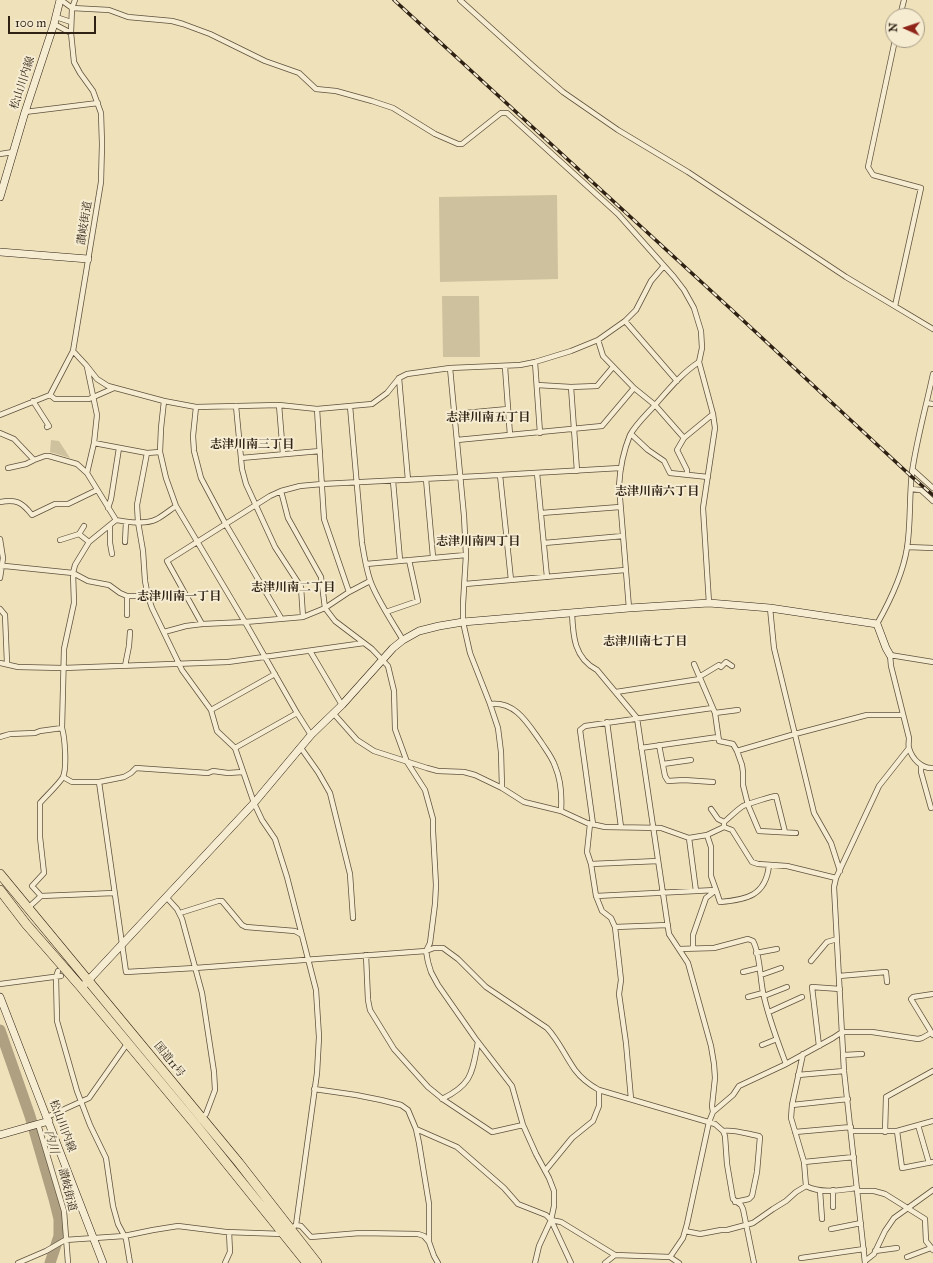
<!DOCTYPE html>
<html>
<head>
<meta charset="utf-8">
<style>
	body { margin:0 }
	#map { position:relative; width:933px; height:1263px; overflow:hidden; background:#efe1b9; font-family:"IM FELL Great Primer",serif }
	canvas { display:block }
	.north { position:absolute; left:885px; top:8px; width:40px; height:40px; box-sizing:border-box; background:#f5ecd2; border:1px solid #a69b86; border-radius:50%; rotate:273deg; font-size:11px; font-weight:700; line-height:16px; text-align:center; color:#2f2215 }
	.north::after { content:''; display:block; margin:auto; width:14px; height:18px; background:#8f2418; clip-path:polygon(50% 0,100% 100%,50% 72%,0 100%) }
	.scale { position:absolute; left:8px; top:16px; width:88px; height:18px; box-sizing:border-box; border:2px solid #2f2215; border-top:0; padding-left:5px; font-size:12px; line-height:14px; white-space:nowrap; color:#2f2215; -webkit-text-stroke:3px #f5ecd2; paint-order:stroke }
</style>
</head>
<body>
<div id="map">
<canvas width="933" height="1263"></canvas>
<div class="north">N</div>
<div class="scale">100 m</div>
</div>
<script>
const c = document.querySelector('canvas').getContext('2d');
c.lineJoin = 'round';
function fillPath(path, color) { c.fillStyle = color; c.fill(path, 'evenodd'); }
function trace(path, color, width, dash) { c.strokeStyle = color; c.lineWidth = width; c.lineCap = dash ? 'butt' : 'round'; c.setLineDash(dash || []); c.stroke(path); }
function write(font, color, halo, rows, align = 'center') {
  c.font = font + ' "IM FELL Great Primer","Noto Serif JP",serif'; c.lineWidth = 4; c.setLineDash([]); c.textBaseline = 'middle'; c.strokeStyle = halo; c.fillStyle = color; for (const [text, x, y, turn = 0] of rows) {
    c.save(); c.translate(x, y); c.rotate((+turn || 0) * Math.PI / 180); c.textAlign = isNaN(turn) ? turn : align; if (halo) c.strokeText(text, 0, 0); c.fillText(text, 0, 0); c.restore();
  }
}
const green = new Path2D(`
	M557,195L558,279L440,282L439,197Z
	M479,296L480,357H443L442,296Z
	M51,440L59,441L70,458L50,452Z`);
const river = new Path2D(`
	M0,1030L30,1116L54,1199L59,1219V1236L50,1263`);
const street = new Path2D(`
	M61,0L72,8L109,10L128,17L172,21L183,24L210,34L265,61L299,73L316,89L336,91L372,101L393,108L435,134L458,144H462L501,113H507L618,214L674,277L684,290L694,308L701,331L702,348L699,362L713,414L715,428L703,508L709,603
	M460,0L533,66L563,92L618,130L688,172L846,277L933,329
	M900,16L904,0
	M56,17L71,22
	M54,24L71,33
	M895,40L868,167L873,175L921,188L895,306
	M25,112L98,103
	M0,154L13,152
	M625,321L677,381
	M598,340L603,356L634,388L655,405L684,438
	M73,351L86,365L97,379L108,386L164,401L196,407L279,405L317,409L372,404L387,393L399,378L407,374L450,368L520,365L535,362L571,351L598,340L625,321L636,310L651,281L663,267
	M535,362L540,433
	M87,367L97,415L94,443L87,473
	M505,367L510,435
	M450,368L464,516L466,555L463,604V622L470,653L490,704L498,728L501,752L502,788
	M399,378L408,480
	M537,385L571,387L597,386L613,367
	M571,387L577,471
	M50,395L55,399H89L114,388
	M33,401L49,426L47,427
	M164,401L161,428L160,452L166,478L176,506L245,622L297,713L311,735
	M927,403L933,404
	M279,405L283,454
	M236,406L242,469L246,484L275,547L301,587L303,617
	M350,406L362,543C364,555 366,568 370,580C376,598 393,623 403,640
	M196,407L193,436L194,451L201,478L225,523L281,618
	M317,409L324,519L349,592
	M454,414L508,409
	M0,415L50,395L73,351L101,182L102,144L101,113L93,91L80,73L74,62L71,33L72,8L75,0
	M0,433L14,439L34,460L45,456H49L77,464L87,473L116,520C128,522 145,525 157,519C164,515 170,510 176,506
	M631,434L648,450L664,461L670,473L708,477
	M457,440L602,426L634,388
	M94,443L147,453L160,452
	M147,453L137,505L138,522L143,551L145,581L148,596L152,608L182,670L211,710L217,731L235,748L254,803L262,820L275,839L287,877L316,990L319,1037L317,1073L296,1225L289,1230
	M241,458L320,451
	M8,468L26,464L34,460
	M913,470L933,488
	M537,473L547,577
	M687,474V470L677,450L684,438L713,414
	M500,475L511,580
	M426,479L433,557
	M393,481L400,560
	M911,489L921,490L933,501
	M281,491L288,518L321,577L325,608L335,621L372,649L388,666L394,691L395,729L407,762L425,790L433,819V831L436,885L435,904L430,943L426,951L428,962L431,972L438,985L475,1038L512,1086L523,1125L536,1154L549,1178L554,1191V1206L551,1220L539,1246L535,1263
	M0,502C16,499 22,502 32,515L55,504H68L97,490
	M108,508L111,499L119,448
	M541,513L620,507
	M110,526V543L112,554
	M79,534L89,542
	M0,539L3,558L0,578
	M60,540L79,534L84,526
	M125,542L126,522
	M544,543L623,536
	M907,547L933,548
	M366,564L466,555
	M0,567L5,566L73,573L88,581L109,585L120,593L127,596H148
	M465,584L625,570
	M127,596V615
	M629,608L619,486C620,468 623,452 630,435C636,424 647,414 655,405C669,389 682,373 699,362
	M770,608L774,648L814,813L831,843L840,871
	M0,609L5,615L7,663
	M386,612L418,601L409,560
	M572,613C573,636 574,658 597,670L637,718L669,934L688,963L711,1046L714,1064L715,1078L712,1106L713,1112
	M202,624L167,561L270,496L281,491L300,486L322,484L481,476L620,468
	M877,624C890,601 903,574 907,548C911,523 909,497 912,472C917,438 926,407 933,374
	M164,632L186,626L202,624L245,622L303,617L325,608L349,592L370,581
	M310,651L342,705
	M933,662L890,655L891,666L909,738C909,741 908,745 909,748C912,759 922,769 933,768
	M0,663L18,667L63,668L228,662L364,643
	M694,664L715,713L719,741L733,744L737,751L742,765L743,772V785L748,805L759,831L796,833
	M125,666L129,646L130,632
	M699,677L719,665L721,667L726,662L732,666
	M616,692L700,679
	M490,704C516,701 528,724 541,742C546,750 552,757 555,766C561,780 562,796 561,811
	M211,710L275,674
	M715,713L738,710
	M334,714L357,740L374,751L427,768L438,771L464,772L475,775L502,788L524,802L561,811L587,823L605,827L661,828L689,838L707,835L724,827L732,830L752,862L758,864L787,866L836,878
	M607,722L621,827
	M0,737L10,734L35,733L40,731L62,728
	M659,745L665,776L668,781L684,780L713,782
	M235,748L297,713
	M301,748L318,772L330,793L350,874L353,918
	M641,748L718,737
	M737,751L795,734L867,715H903
	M663,764L691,760
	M921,765V772L931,808
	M63,777L72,782H99L124,777L131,773L136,768L208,773L213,771L228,773L243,772
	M99,782L126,972L195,968L426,951L434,948H443L458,959L486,987L547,1028C559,1041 565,1056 575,1070C581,1078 590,1085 599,1090L715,1124L723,1131L725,1136L727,1164L733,1199L741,1205L743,1209L754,1263
	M711,809L718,819L724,822
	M590,824L587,852L591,864L596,896L602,911L611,918L615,927L668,925
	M593,824L580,730L585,726L712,708
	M724,827V822C729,818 738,809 743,806C747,804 773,796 776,796L785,832
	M689,838L696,891
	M591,864L658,861
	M41,896L32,886L44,873L40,837V803C46,796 59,784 63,777C67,768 65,738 62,728L64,649L74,603L73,573L75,565L89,542L116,520
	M596,896L716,890L720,902C746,900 766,896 769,865
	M167,898L177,909L182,919L202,993L214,1072L215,1090L206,1114L200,1119
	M28,908L41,896L114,893
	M180,913L218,901H222L242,925L246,927L295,931L302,935
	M615,927L619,962L621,980L619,994L626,1043L631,1099
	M693,948V935L706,898L716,890L711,876V847L707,835
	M679,949L714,948L748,939L753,941C760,953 760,978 763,992C768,1017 777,1040 786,1064
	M756,953L777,949
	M366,955L368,1000L370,1010L394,1049L428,1087L444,1100L492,1132L523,1125
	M811,961L827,942L837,939
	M58,971L56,977L57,1021L77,1091L90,1125L106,1158L113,1206L118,1224L126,1239L130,1263
	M743,972L759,968
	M761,975L781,968
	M839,976L886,972L887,982
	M0,984L61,976
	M933,994L913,997L911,999L933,1035
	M764,996L787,987
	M748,997L763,993
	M769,1012L802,997
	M762,1045L777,1039
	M819,1046L812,987L840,989
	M803,1054L792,1105L791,1118L804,1162L806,1186
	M844,1055L862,1054
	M798,1075L844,1071
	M314,1089L356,1095L381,1100L401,1105L408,1110L416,1129L419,1143L429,1204V1242L434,1256L438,1263
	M442,1099C473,1084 472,1072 478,1042
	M792,1105L848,1099
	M47,1117L89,1098L127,1044
	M38,1124L64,1211L68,1263
	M918,1125L929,1163
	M416,1129L457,1147L504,1188L518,1204L546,1215L551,1220L571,1263
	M723,1131C732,1129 748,1134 759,1136L760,1137L757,1172L752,1196L749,1199L735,1202
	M851,1131H897L933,1121
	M897,1131L902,1168L933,1162
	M795,1132L851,1127
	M885,1132L886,1097L933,1071
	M804,1162L854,1157
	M545,1171L572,1138L593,1121L599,1106V1090
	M833,1190V1207
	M820,1191L822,1219
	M858,1191H874L885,1194L925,1219L926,1241L933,1250
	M551,1220L561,1222L615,1255L670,1257L679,1263
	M296,1225L301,1226L311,1237L360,1233L418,1234L424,1236L429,1242
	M831,1229L861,1223
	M685,1231L700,1234L721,1230H727L753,1223L773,1209L786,1201L796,1192L806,1186C822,1194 840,1190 857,1188
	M875,1251L897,1248
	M670,1257L683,1238L687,1224L709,1122L713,1112L733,1095L739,1086L784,1065L833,1038L842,1032H872L918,1039L922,1038L931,1033
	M907,1257L931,1248
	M801,1258L864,1249
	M865,1261L874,1254L885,1231L894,1218L933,1190
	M18,1263L46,1251L65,1240L124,1236L153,1230L178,1226L226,1232L283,1234
	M225,1263L230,1252L229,1232
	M605,1263L615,1255
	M865,1263L844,1071L834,887L836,878L879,786L909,748`);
const secondary = new Path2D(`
	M0,197L25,112L54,24L60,0
	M0,252L88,259
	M85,984L254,803L311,735L342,705L393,648L403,640L419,631L439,626L463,622L629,608L709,603L770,608L877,624L886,648L890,655
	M0,997L103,1263
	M0,1135L49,1121`);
const highway = new Path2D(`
	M0,874L239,1163L317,1263
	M0,890L26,924L81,987L195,1124L307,1263`);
const rail = new Path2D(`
	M394,0L733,311L912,477L933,495`);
const streetNames = [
	["松山川内線",23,83,-72],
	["讃岐街道",85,223,-81],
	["国道11号",169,1060,51],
	["松山川内線",62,1126,69],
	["讃岐街道",67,1190,76]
];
const neighbourhoodNames = [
	["志津川南五丁目",488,418],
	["志津川南三丁目",252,445],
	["志津川南六丁目",657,492],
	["志津川南四丁目",478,542],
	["志津川南二丁目",293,588],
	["志津川南一丁目",179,597],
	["志津川南七丁目",645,642]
];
const waterNames = [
	["内川",51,1142,75]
];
fillPath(green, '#cec19d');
trace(river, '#aea081', 11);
trace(street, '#5f523e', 6);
trace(secondary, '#2f2215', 8);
trace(highway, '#2f2215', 10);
trace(street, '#f5ecd2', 4.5);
trace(secondary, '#f5ecd2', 7);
trace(highway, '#efe1b9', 9);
trace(rail, '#2f2215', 3.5);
trace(rail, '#f5ecd2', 2, [6]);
write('11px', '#2f2215', '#f5ecd2', streetNames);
write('bold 12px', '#2f2215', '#f5ecd2', neighbourhoodNames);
write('italic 12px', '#5b4e3b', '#f5ecd2', waterNames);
</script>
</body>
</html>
